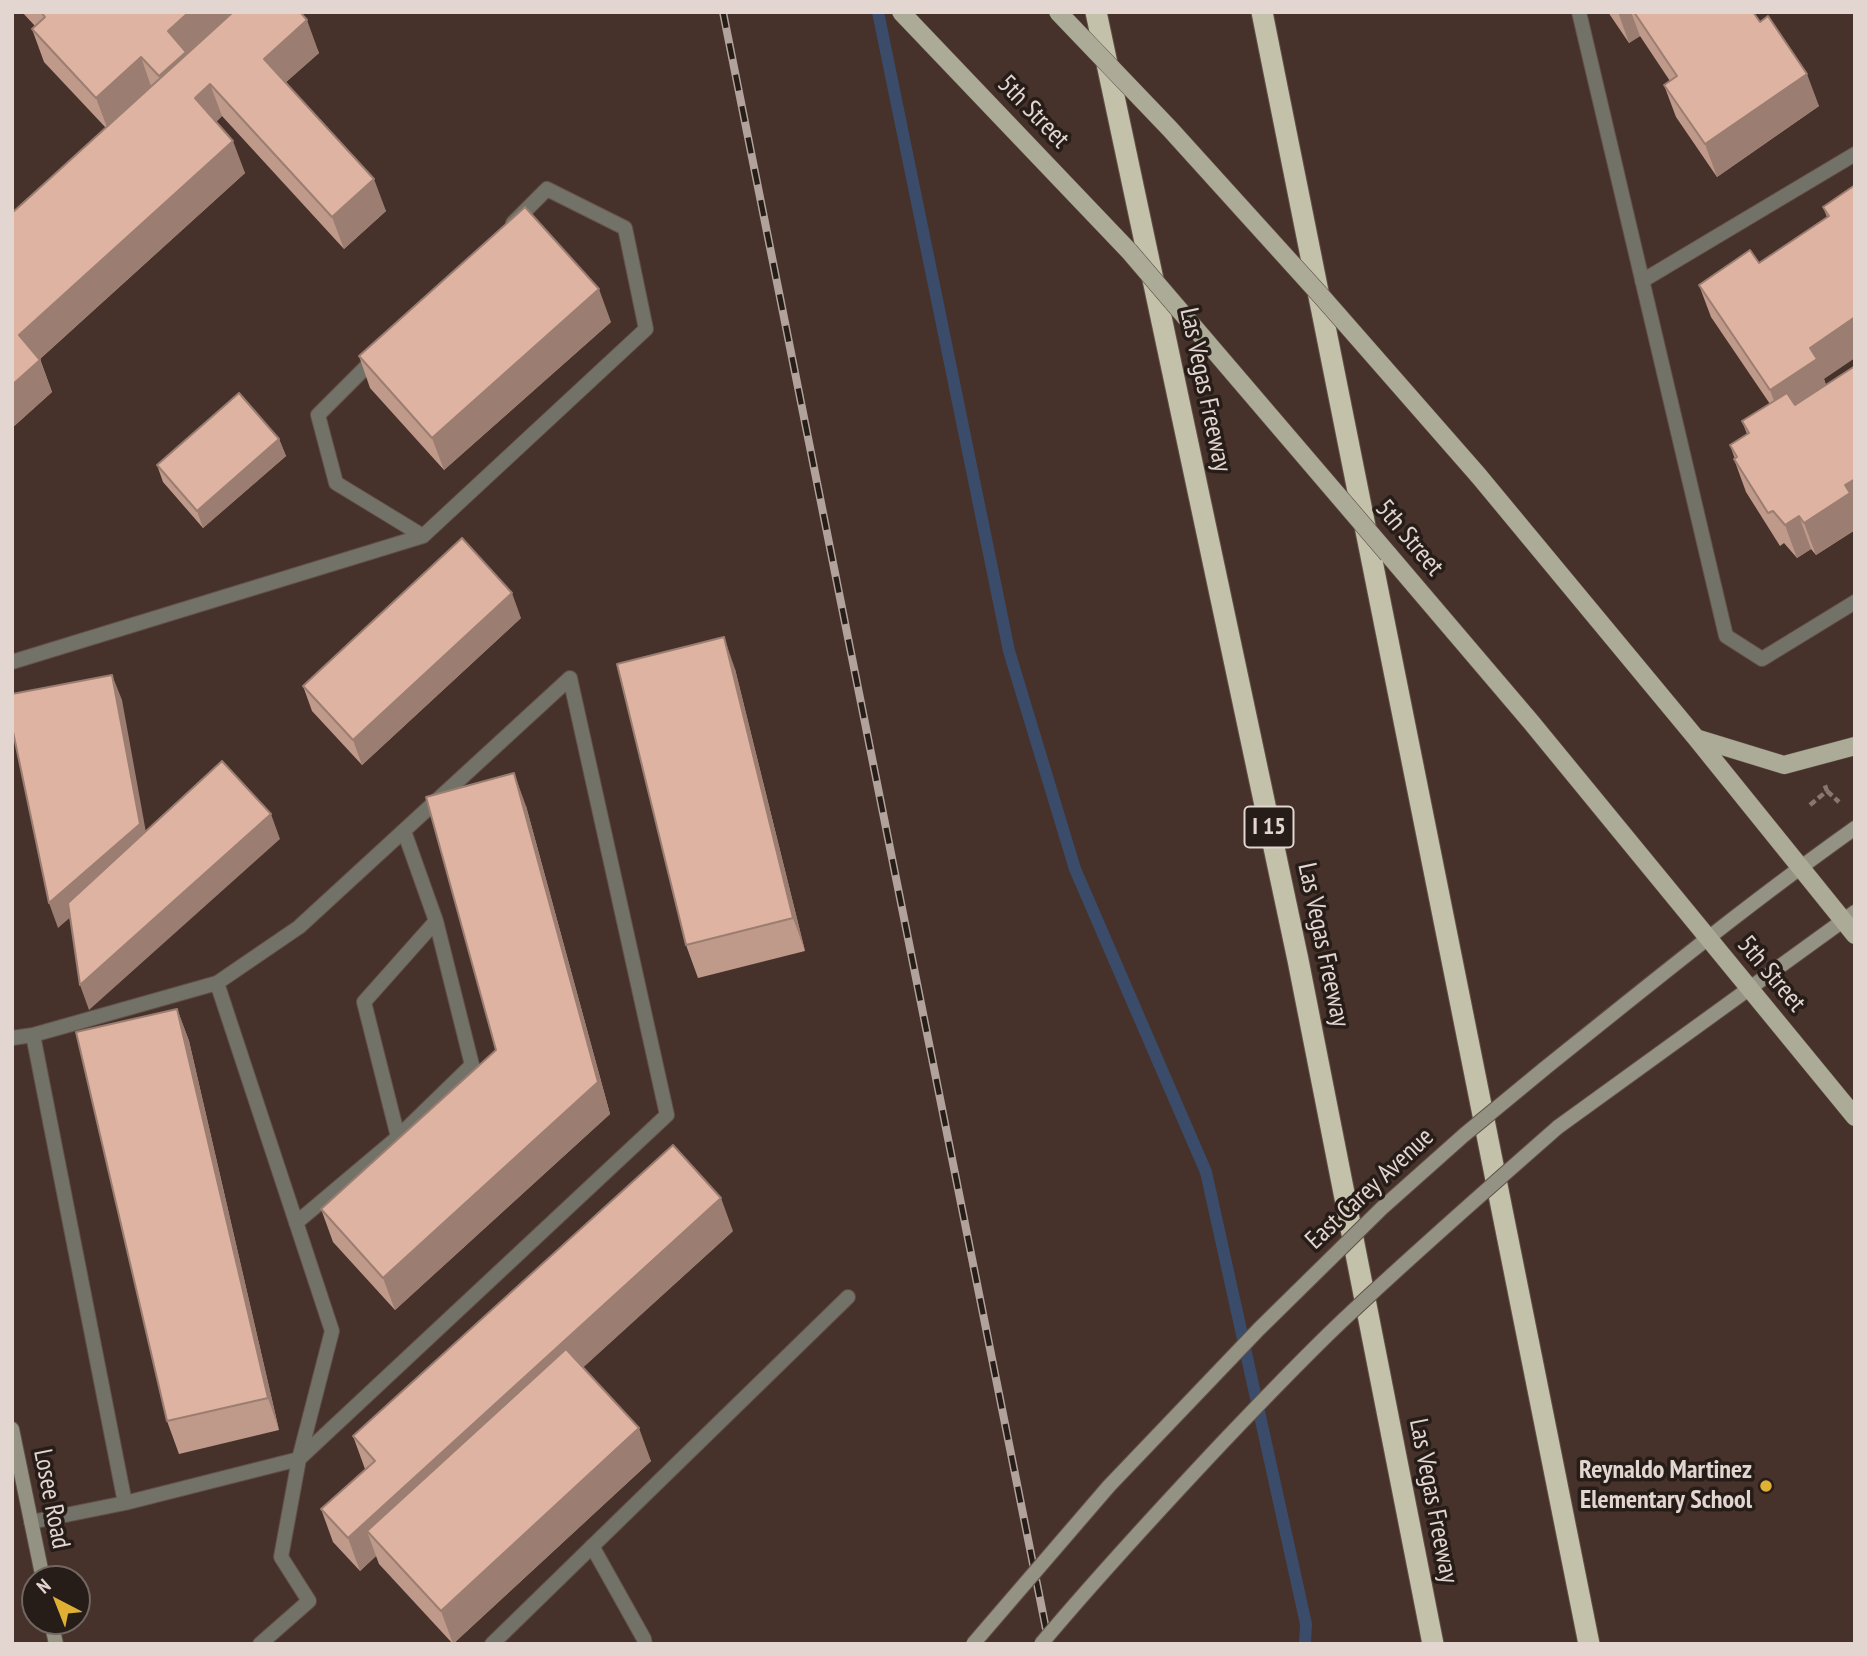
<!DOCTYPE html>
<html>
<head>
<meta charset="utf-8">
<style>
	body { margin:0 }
	#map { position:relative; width:1867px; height:1656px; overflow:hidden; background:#46322a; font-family:"PT Sans Narrow",sans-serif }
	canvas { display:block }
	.frame { position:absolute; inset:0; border:14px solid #e3d6d1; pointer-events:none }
	.north { position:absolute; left:21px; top:1565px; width:70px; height:70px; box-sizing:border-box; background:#261c18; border:2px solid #726662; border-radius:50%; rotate:318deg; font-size:19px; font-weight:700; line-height:28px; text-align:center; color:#e3d6d1 }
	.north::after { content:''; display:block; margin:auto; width:24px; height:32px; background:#dfb034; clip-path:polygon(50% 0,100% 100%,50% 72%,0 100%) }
</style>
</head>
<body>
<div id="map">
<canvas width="1867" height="1656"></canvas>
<div class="frame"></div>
<div class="north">N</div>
</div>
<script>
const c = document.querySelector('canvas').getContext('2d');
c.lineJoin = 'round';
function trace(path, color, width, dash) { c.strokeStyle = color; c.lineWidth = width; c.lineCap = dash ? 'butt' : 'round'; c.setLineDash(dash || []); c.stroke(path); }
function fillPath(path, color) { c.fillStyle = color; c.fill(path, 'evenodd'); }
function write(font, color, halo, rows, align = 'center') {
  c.font = font + ' "PT Sans Narrow",sans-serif'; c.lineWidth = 7; c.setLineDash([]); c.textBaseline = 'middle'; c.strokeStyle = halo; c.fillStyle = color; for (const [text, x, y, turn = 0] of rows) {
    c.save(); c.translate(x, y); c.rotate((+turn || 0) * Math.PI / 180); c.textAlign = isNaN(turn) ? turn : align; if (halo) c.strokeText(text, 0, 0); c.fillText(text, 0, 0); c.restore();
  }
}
const stream = new Path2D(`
	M878,12L1009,651L1075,869L1206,1172L1306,1624L1305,1644`);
const path = new Path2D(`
	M1827,791L1839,802
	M1810,805L1827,791L1824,783`);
const service = new Path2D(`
	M1579,12L1726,636L1762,659L1855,602
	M1642,281L1855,154
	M376,357L318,415L336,483L423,536
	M12,662L423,536L646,329L625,228L547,189L513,223
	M217,983L332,1331L299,1459L281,1557L309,1601L260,1644
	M33,1035L125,1503
	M12,1038L33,1035L217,983L299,927L570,678L667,1115L299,1459L125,1503L31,1522
	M398,1137L472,1065L436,921
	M296,1223L398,1137L364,1002L436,921L404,831
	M592,1546L644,1639L645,1644
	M492,1644L848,1297`);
const secondary = new Path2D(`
	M1544,1069C1646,987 1748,904 1855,828
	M1558,1127L1855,912
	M12,1429L43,1579
	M51,1621L56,1644`);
const primary = new Path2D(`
	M1478,475L1696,738L1855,935
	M1388,554L1531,722L1855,1117
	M1696,738L1784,765L1855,746`);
const motorway = new Path2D(`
	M1096,12L1298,960L1433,1644
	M1262,12L1589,1644`);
const rail = new Path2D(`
	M723,12L1049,1644`);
const secondaryBridge = new Path2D(`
	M973,1644L1109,1486L1259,1329L1382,1208L1464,1135L1544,1069
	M1041,1644C1099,1575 1160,1509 1222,1443C1261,1402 1300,1361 1341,1322C1412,1255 1485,1191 1558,1127`);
const primaryBridge = new Path2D(`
	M901,12L1129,251L1388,554
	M1058,12L1170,129L1323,298L1478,475`);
const wall = new Path2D(`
	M22,12H300L319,53L286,82L386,211L344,249L222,116L216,122L245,173L40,359L52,392L12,428V213L106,128L44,62L32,29L35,26Z
	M1608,12H1753L1819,106L1717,177L1676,117L1664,85L1670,81L1640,36L1629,43Z
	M1855,185L1824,379L1826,385L1855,366V530L1816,555L1811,549L1797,558L1784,543L1780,546L1746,492L1734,459H1735L1730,445L1747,434L1742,421L1770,404L1711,317L1699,285L1759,263L1827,217L1823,207Z
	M611,322L444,470L370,388L359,356Z
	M279,439L286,456L203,528L163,482L157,465Z
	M521,618L362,765L312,711L303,686Z
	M735,669L805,951L698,978L686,945Z
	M526,806L610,1114L395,1310L333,1242L321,1209L496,1050Z
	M177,1009L189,1041L279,1430L179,1454L167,1421Z
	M733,1231L583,1367L651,1461L453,1644L379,1564L376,1556L360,1571L333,1542L321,1509L365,1469L353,1436Z`);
const shadedWall = new Path2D(`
	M189,12H237L171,109L159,76L168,31Z
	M1618,12H1631L1640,36L1629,43Z
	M307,20L319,53L276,91L264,59Z
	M141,57L152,89L108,130L96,98Z
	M1807,74L1819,106L1717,177L1705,144Z
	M210,84L222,116L206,130L195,98Z
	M233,141L245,173L30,368L19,335Z
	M374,179L386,211L344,249L332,217Z
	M599,289L611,322L444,470L432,438Z
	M1855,317V358L1824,379L1828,391L1782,422L1770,390L1810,348Z
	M40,360L52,392L12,428V385Z
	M279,439L286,456L203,528L197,511Z
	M1855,479V530L1816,555L1804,523L1845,485Z
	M1799,516L1811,549L1797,558L1785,525Z
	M512,593L521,618L362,765L353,740Z
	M724,637L735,669L805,951L793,918Z
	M112,675L122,700L149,849L58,928L49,903Z
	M514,773L526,806L610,1114L395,1310L383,1278L598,1082Z
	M271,814L280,839L89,1010L80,985Z
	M177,1009L189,1041L279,1430L268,1398Z
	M721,1198L733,1231L384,1549L367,1531L376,1556L360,1571L348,1538Z
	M639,1428L651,1461L453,1644L441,1611Z`);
const building = new Path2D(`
	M41,12H189L168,31L186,52L159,76L141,57L96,98L32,29L45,17Z
	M233,12H300L307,20L264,59L374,179L332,217L210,84L195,98L233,141L19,335L40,360L12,385V213Z
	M1634,12H1753L1760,22L1768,16L1807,74L1705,144L1664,85L1677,76Z
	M1855,185V317L1810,348L1817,359L1770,390L1699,285L1750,250L1759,263L1829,216L1823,207Z
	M525,207L599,289L432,438L359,356Z
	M1855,366V479L1845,485L1850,493L1804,523L1799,516L1785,525L1773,511L1768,513L1734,459L1737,457L1730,445L1749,433L1742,421L1787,393L1795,405Z
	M239,393L279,439L197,511L157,465Z
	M462,538L512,593L353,740L303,686Z
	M724,637L793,918L686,945L617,664Z
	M112,675L140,824L49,903L12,727V694Z
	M222,761L271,814L80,985L68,903Z
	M514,773L598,1082L383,1278L321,1209L496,1050L426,797Z
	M177,1009L268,1398L167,1421L76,1032Z
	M673,1145L721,1198L348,1538L321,1509L375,1461L353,1436Z
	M566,1349L639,1428L441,1611L367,1531Z`);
const markers = [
	[1766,1486,7,"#dfb034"]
];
const shields = [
	[1269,827,49]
];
const shieldNames = [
	["I 15",1269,827]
];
const streetNames = [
	["5th Street",1033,112,46],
	["Las Vegas Freeway",1205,390,78],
	["5th Street",1409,538,50],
	["Las Vegas Freeway",1323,945,78],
	["5th Street",1771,974,50],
	["East Carey Avenue",1370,1189,-43],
	["Losee Road",51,1499,79],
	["Las Vegas Freeway",1433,1501,79]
];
const poiNames = [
	["Reynaldo Martinez",1752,1471],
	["Elementary School",1752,1501]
];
trace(stream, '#3a4c6a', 12);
trace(service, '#625048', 16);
trace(secondary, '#625048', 16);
trace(primary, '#625048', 19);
trace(motorway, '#625048', 23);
trace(path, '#887770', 4.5, [7, 3.5]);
trace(service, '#727268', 14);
trace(secondary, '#939283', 14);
trace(primary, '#acab97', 18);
trace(motorway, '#c3c1a9', 21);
trace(rail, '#b1a29c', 8);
trace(rail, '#261c18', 5, [16]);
trace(secondaryBridge, '#625048', 16, []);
trace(primaryBridge, '#625048', 19, []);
trace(secondaryBridge, '#939283', 14);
trace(primaryBridge, '#acab97', 18);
fillPath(wall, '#bf9a8a');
fillPath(shadedWall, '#9b7d71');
fillPath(building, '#deb3a1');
trace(building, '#9b7d71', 2);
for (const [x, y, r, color] of markers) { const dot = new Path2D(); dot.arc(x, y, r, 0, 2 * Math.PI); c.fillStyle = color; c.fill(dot); trace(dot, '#261c18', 2.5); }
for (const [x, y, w] of shields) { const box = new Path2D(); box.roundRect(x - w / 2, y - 20.5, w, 41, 5); c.fillStyle = '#261c18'; c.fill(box); trace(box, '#e3d6d1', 2); }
write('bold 24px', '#e3d6d1', null, shieldNames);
write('26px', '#e3d6d1', '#261c18', streetNames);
write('bold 26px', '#e3d6d1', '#261c18', poiNames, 'right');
</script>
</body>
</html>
